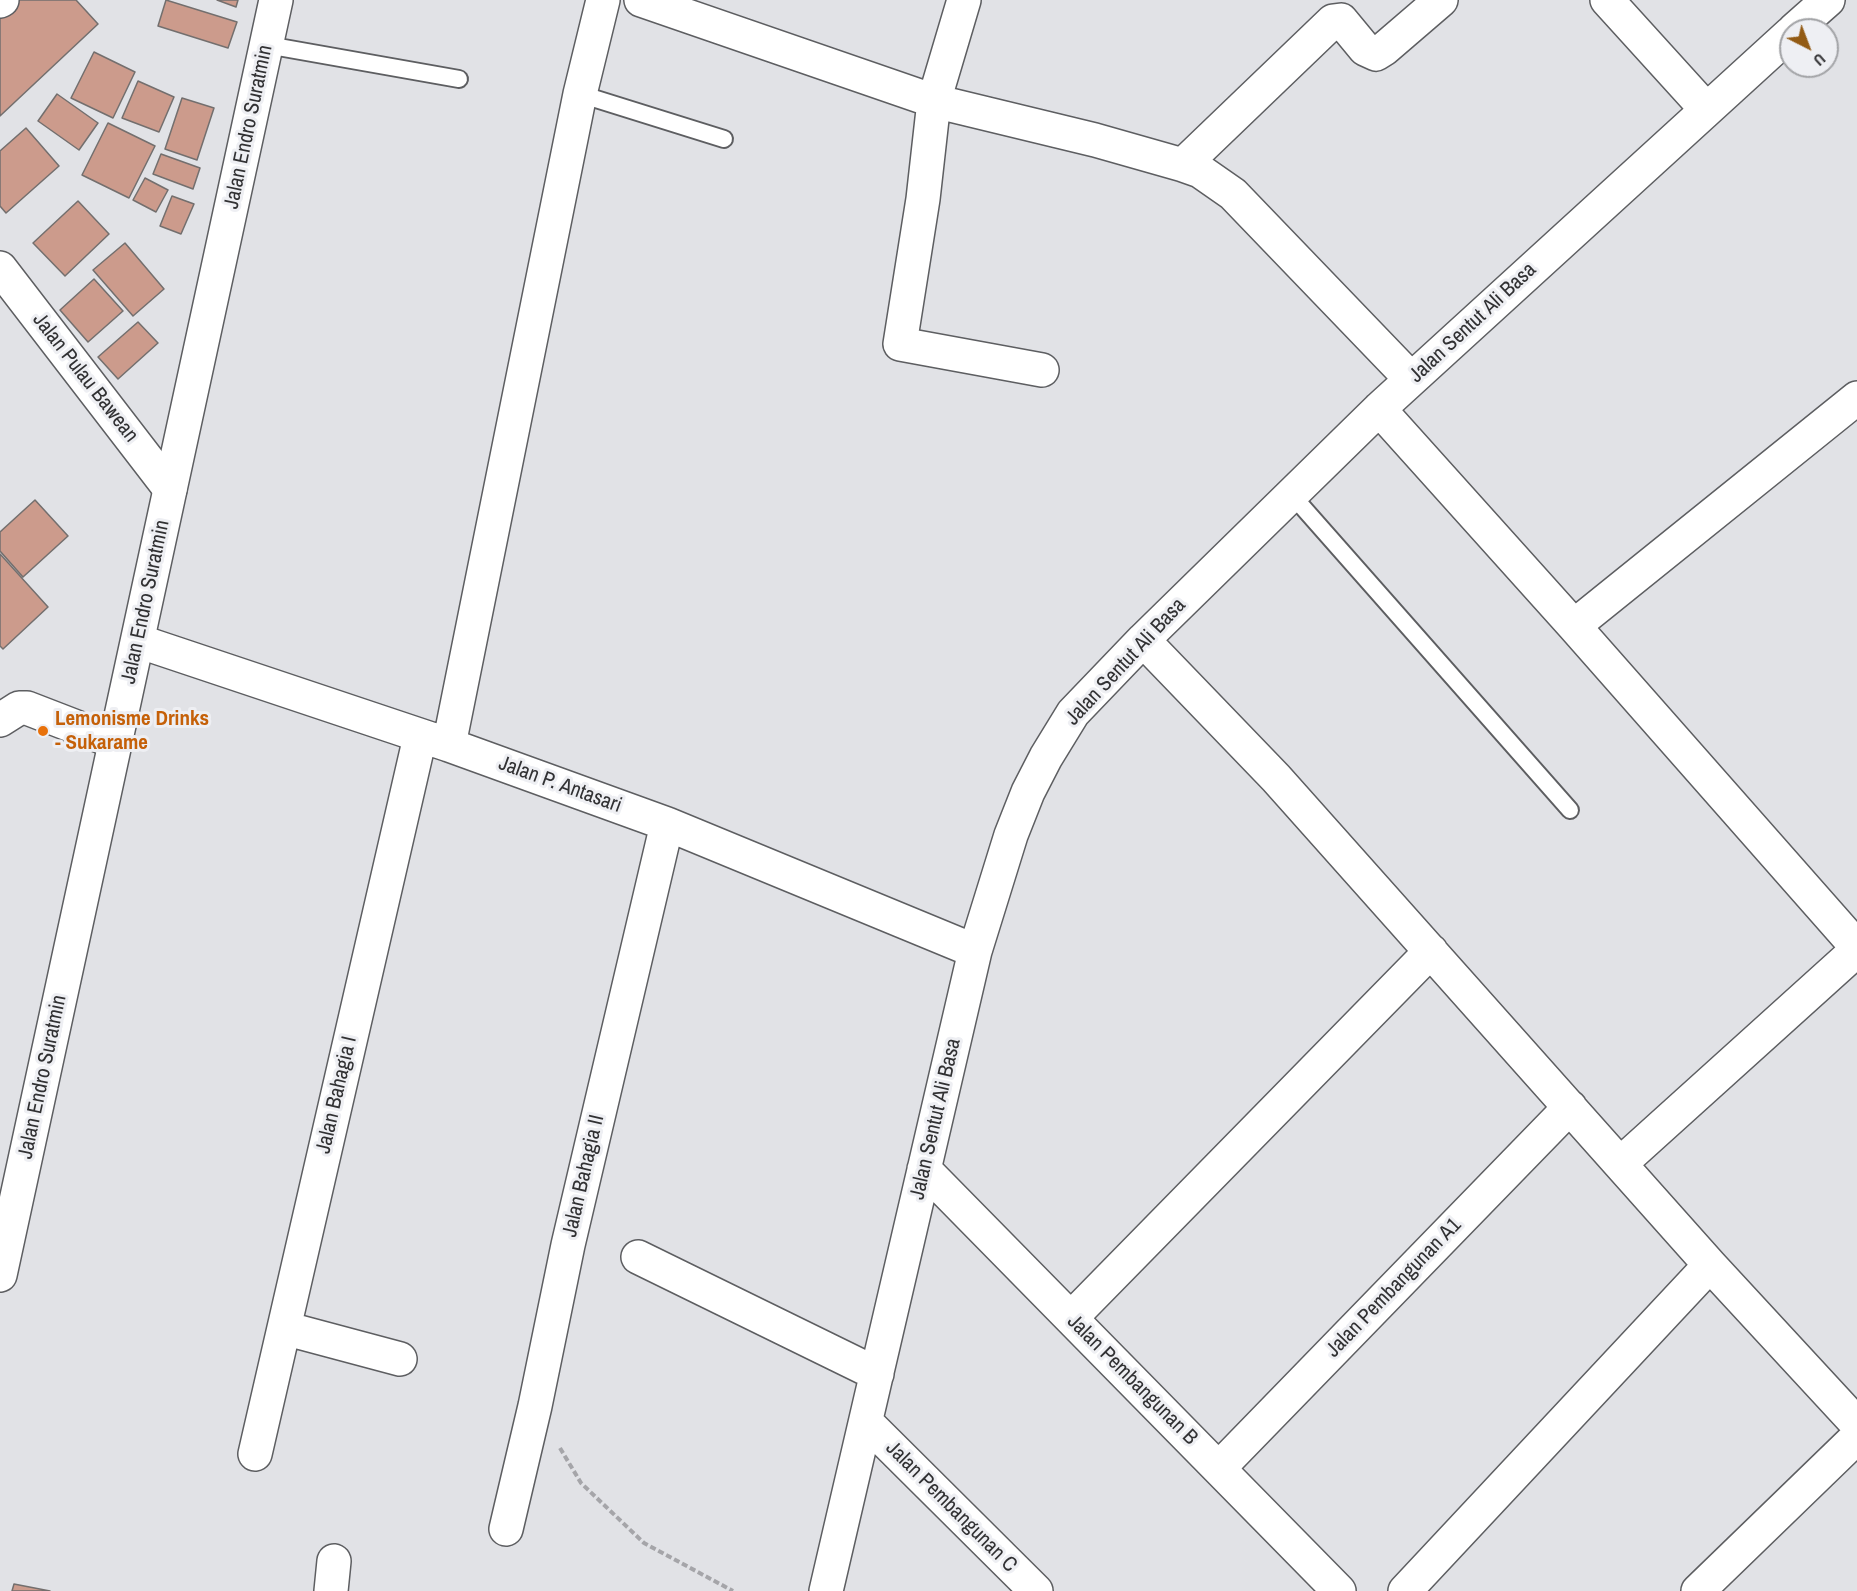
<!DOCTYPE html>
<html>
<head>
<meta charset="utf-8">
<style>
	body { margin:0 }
	#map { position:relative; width:1857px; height:1591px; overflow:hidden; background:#e1e2e6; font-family:"Archivo Narrow",sans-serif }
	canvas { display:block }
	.north { position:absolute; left:1779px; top:18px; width:60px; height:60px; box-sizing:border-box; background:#eeeff3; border:2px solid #a2a3a6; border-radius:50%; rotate:138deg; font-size:16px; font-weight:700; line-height:24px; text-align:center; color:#313133 }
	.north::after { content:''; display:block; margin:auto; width:21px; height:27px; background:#935b14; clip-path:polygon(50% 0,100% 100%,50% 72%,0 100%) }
</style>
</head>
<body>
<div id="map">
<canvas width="1857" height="1591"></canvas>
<div class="north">U</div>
</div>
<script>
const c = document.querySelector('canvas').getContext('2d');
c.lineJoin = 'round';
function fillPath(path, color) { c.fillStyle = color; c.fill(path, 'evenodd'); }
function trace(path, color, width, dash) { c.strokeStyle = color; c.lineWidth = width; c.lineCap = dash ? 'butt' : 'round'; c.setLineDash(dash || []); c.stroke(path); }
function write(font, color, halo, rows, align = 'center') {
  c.font = font + ' "Archivo Narrow",sans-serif'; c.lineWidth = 6; c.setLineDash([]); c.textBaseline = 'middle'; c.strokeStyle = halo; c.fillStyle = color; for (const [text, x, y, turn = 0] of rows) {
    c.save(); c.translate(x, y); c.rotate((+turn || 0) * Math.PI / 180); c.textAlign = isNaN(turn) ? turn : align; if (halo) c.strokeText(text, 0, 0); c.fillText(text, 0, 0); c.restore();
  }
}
const building = new Path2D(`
	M17,0H76L98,24L0,116V16Z
	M166,0L237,22L228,48L158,26Z
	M217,0H238L236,7Z
	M94,52L135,72L113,118L71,98Z
	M138,81L174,97L159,132L122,118Z
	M57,94L98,123L79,150L38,121Z
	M182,98L214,108L197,160L165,149Z
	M108,123L155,146L129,198L82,175Z
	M26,128L59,166L6,213L0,206V151Z
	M161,154L200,168L193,189L153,174Z
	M145,178L168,190L156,212L133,200Z
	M172,196L194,204L181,234L160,226Z
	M78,201L109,234L65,276L33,243Z
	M125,243L164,289L133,316L93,270Z
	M94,279L123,311L88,342L60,310Z
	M138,322L158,343L118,379L98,357Z
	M35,500L68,536L23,577L0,551V532Z
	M0,554L48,607L3,649L0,646Z
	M14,1584L50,1591H12Z`);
const path = new Path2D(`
	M560,1448L581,1483L644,1543L733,1591`);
const service = new Path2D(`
	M267,45L459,79
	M580,94L724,139
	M1292,495L1570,810`);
const minor = new Path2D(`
	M641,0L934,101L1095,140L1183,165L1200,171L1233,194L1411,379
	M964,0L934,101L923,199L900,344L1042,370
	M1607,0L1706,109
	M1794,30L1828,0
	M1183,165L1333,21L1341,20L1365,49L1376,54L1384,49L1441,0
	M0,268L170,489
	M1379,409L1574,626L1857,947
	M1574,626L1857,398
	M1143,640L1276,778L1710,1265L1857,1424
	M138,641L449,745L667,824L975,951
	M0,720L19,708H27L115,742
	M449,745L580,94L603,0
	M1620,1164L1857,950
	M924,1169L1339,1591
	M638,1257L877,1374
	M1071,1318L1431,951
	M284,1328L400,1359
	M866,1422L1036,1591
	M255,1454L420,737
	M1219,1468L1570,1107
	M506,1529L535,1406L568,1245L667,824
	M331,1591L334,1561
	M826,1591L975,951L1011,835L1028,792L1046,757L1073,713L1143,640L1379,409L1791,33
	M1405,1591L1710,1265
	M1698,1591L1857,1437`);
const tertiary = new Path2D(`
	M0,1L2,0`);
const secondary = new Path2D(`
	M0,1275L276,0`);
const markers = [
	[43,731,6,"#e8710a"]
];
const streetNames = [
	["Jalan Endro Suratmin",249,127,-78],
	["Jalan Sentut Ali Basa",1473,323,-43],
	["Jalan Pulau Bawean",85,378,52],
	["Jalan Endro Suratmin",146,602,-78],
	["Jalan Sentut Ali Basa",1126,662,-47],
	["Jalan P. Antasari",560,785,20],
	["Jalan Endro Suratmin",43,1077,-78],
	["Jalan Bahagia I",337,1095,-77],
	["Jalan Sentut Ali Basa",936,1119,-77],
	["Jalan Bahagia II",584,1176,-77],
	["Jalan Pembangunan A1",1394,1288,-46],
	["Jalan Pembangunan B",1132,1380,45],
	["Jalan Pembangunan C",951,1507,45]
];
const foodNames = [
	["Lemonisme Drinks",55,719],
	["- Sukarame",55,743]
];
fillPath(building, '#cc9b8c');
trace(building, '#736f6e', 1.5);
trace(service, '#5d5e61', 20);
trace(minor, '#5d5e61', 36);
trace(tertiary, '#5d5e61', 36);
trace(secondary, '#5d5e61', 36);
trace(path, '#a5a5a9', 4, [6, 3]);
trace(service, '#fff', 16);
trace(minor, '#fff', 33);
trace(tertiary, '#fff', 33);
trace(secondary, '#fff', 33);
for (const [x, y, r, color] of markers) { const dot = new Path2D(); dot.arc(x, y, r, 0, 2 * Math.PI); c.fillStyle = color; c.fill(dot); trace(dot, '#eeeff3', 2); }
write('21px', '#313133', '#eeeff3', streetNames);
write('bold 21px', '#c56008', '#eeeff3', foodNames, 'left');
</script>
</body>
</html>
